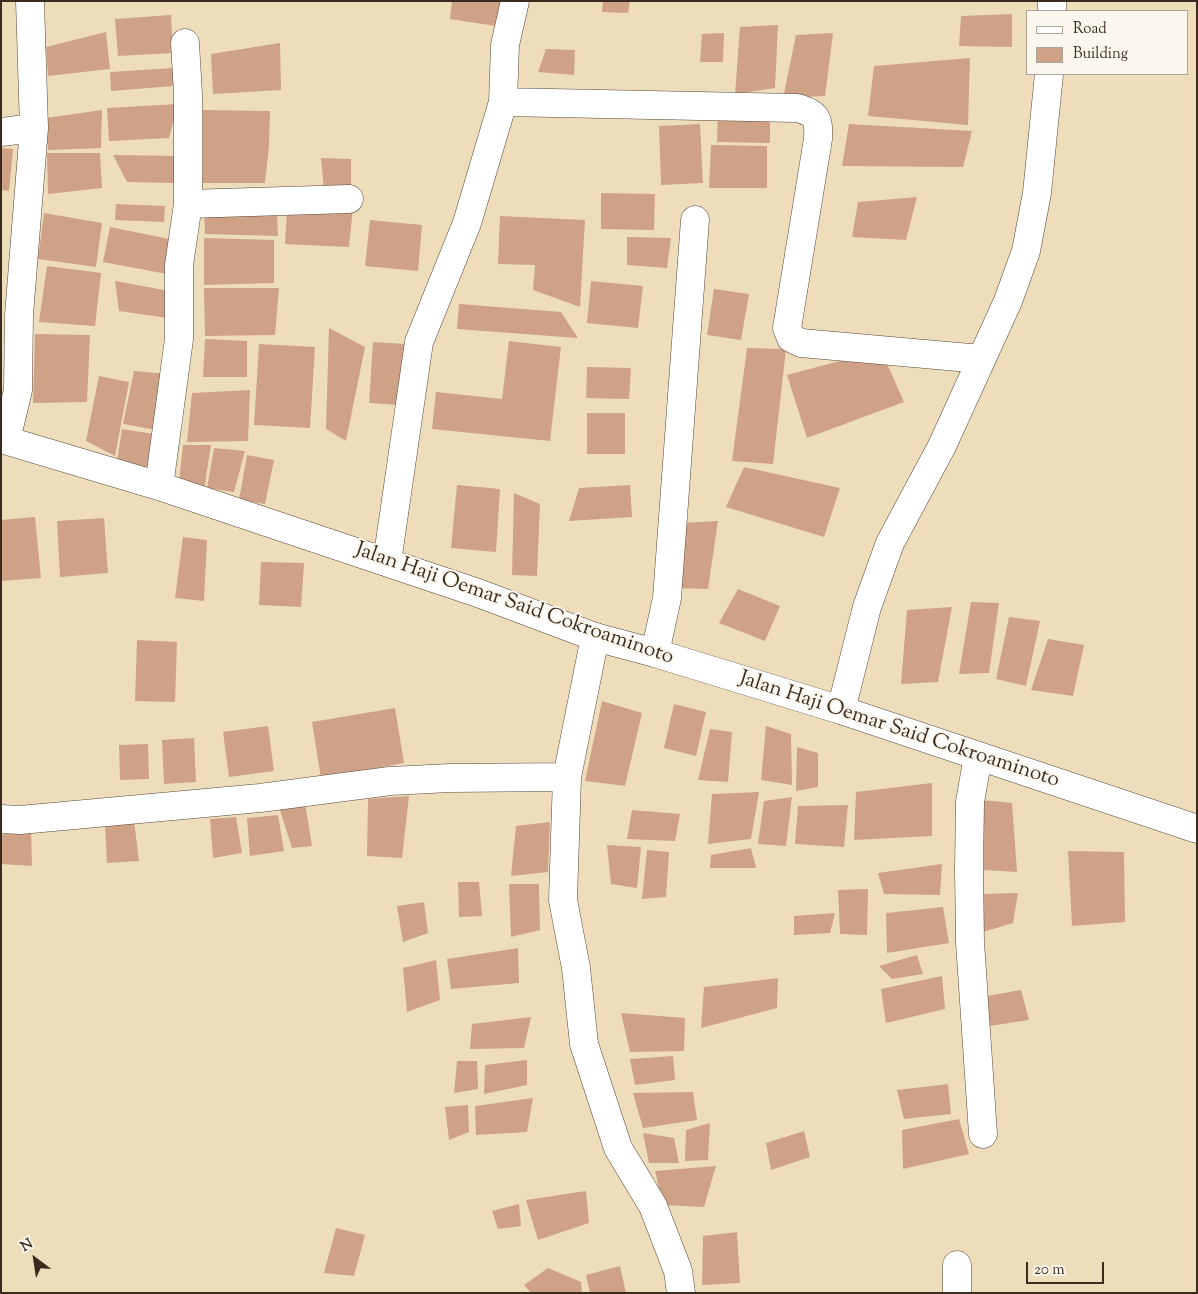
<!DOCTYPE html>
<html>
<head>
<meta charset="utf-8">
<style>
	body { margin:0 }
	#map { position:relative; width:1198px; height:1294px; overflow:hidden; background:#edb; font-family:"Sorts Mill Goudy",serif }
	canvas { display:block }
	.frame { position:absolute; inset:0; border:2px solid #3b2a1e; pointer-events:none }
	.legend { position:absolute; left:1026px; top:10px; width:162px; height:65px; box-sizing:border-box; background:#fbf7ec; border:1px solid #aea59a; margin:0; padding:6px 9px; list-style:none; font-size:15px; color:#3b2a1e }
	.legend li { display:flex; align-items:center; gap:10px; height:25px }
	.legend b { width:25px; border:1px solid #aea59a }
	.north { position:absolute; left:10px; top:1234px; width:50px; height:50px; -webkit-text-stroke:4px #fbf7ec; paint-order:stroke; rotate:329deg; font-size:14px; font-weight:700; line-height:20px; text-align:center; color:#3b2a1e }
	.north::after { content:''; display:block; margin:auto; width:18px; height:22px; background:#3b2a1e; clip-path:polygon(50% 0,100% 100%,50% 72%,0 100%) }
	.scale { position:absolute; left:1026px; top:1262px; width:78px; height:22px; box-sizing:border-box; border:2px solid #3b2a1e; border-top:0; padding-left:6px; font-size:15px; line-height:18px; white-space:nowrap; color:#3b2a1e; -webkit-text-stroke:4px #fbf7ec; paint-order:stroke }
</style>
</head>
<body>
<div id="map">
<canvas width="1198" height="1294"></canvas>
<div class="frame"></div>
<ul class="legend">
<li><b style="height:6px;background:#fff"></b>Road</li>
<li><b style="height:14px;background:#cfa288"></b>Building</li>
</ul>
<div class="north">N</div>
<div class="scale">20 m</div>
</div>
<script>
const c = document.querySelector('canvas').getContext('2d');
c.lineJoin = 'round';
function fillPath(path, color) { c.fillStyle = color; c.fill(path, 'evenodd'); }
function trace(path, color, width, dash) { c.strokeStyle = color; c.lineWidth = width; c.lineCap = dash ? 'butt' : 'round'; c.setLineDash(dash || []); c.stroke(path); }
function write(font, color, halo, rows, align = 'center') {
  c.font = font + ' "Sorts Mill Goudy",serif'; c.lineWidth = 4; c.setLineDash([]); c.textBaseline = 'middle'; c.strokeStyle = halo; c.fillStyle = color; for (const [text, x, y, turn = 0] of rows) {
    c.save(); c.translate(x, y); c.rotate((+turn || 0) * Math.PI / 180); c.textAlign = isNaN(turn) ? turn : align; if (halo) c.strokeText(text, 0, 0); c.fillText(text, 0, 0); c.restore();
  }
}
const building = new Path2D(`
	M452,1H505L502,27L450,19Z
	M603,1H630L628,13L602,12Z
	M1012,14V47L959,46L961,16Z
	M171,15L173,53L118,56L115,19Z
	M778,25L775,88L735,94L740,27Z
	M106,32L110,69L48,76L46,47Z
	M724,33L723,62H700L702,34Z
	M833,33L825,96L783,98L796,35Z
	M280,43L281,90L213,94L211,54Z
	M546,49L575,50L574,75L538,72Z
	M970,58L968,125L868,116L874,66Z
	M173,68L174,86L111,91L110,72Z
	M178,104L169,138L109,141L107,108Z
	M102,110L101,148L48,150L46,118Z
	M203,110L270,111L269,146L265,183H203Z
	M718,112H770V143L717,142Z
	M700,124L703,183L661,185L659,126Z
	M849,124L972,131L963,167L842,166Z
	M711,145L767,146V188H709Z
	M1,148L13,149L9,191L1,190Z
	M47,153H100L102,188L48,194Z
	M113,155L177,156L176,183L127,182Z
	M321,158L351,159V191H324Z
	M601,193L655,194L654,230L601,229Z
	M917,197L906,240L852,237L858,202Z
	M116,204L165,206L164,222L115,220Z
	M353,207L349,247L285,244L287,210Z
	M204,208H277L278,236L205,234Z
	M44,213L102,223L96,267L38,259Z
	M500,216L585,220L580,307L533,290L535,265L498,264Z
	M370,220L422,225L418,271L365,266Z
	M110,227L174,240L167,274L103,262Z
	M627,237L671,238L667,268L627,265Z
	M204,238L274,240V283L204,285Z
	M47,266L101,273L95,326L39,322Z
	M115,281L164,290L174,319L119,311Z
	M591,281L643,286L638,328L587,323Z
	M204,288H279L275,335L205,336Z
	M714,289L749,294L741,340L707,335Z
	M459,304L561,312L578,338L457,329Z
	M329,328L365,347L346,441L326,429Z
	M35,334L90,335L87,402L33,403Z
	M205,339L247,341V377H203Z
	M509,341L561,347L550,441L432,429L436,392L502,399Z
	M373,342L405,344L400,405L369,403Z
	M259,344L315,347L310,428L254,425Z
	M747,348L786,349L773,464L732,461Z
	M881,350L904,402L807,438L787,375Z
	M587,367L631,368L629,399L586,398Z
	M134,371L168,374L162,431L123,424Z
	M99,376L129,382L115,456L86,441Z
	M250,390L248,441L187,442L192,393Z
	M587,413H625V454H587Z
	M122,429L160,435L151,474L116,467Z
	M183,445H211L204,490L179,482Z
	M214,448L245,451L234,492L207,488Z
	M247,455L274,460L265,504L239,500Z
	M744,467L840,488L824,537L726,507Z
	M457,485L500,489L496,552L451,548Z
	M630,485L632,517L569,521L579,488Z
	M514,493L540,504L537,576L512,575Z
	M35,517L41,578L1,581V520Z
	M104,518L108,573L60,577L57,521Z
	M718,521L708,589L672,588L681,523Z
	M183,537L207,540L204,601L175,598Z
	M261,562L304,563L301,607L259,605Z
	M738,589L780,606L765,641L719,623Z
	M971,602L999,603L989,673L959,674Z
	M952,607L938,682L901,684L907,610Z
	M1009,617L1040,621L1026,686L996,679Z
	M1048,639L1084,645L1073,696L1031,690Z
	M137,640L177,642L175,702L135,701Z
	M602,701L642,713L625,786L585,781Z
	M674,704L706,712L696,756L664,748Z
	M395,708L404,763L321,778L312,722Z
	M268,726L274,771L229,777L223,732Z
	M766,726L791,734L792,785L761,780Z
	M710,729L732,732L728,782L698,780Z
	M194,738L196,782L164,784L162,740Z
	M148,744L149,779L120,780L119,745Z
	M797,747L818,753V787L796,791Z
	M932,783V836L854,840L856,792Z
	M759,792L751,839L708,844L712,794Z
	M409,796L402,858L367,856L368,799Z
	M792,797L786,846L758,844L764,801Z
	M982,800L1012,803L1017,872L984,870Z
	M305,803L312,846L292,848L279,807Z
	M848,805L844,847L795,844L798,806Z
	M632,810L680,814L675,841L627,839Z
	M278,815L284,851L250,856L247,818Z
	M236,817L242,853L213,858L210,819Z
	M134,820L139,861L107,863L105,824Z
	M550,822L548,872L511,876L516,826Z
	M31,830L32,866L1,864V835Z
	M607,845L641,847L637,888L611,884Z
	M751,848L756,868H710L711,855Z
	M647,850L669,852L666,897L642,899Z
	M1068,851L1124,852L1125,922L1072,926Z
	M942,864L940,895L884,894L878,873Z
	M458,882H479L482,916L459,917Z
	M509,884H539L540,930L511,937Z
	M868,889L867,935L840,934L838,890Z
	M1018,893L1013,923L983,932L982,894Z
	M424,902L428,933L403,942L397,906Z
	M943,907L949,943L887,953L886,913Z
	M835,913L830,933L794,935V916Z
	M518,948L519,983L451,989L447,959Z
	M917,955L923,974L892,979L879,966Z
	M436,960L440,1000L407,1012L403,968Z
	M942,976L945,1009L886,1023L881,989Z
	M778,978L777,1008L701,1028L704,987Z
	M1021,990L1029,1020L989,1026L987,996Z
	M621,1013L685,1018L684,1051L630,1052Z
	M531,1017L524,1048L470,1049L472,1024Z
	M673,1056L675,1080L635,1085L630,1059Z
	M527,1060V1085L484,1094L485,1065Z
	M457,1061H477L478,1089L454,1093Z
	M948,1084L951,1114L904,1119L897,1090Z
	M693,1092L697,1120L643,1128L633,1093Z
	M533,1098L527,1132L476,1135L475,1106Z
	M468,1105L469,1132L449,1140L445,1107Z
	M959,1119L969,1154L903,1169L902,1130Z
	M710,1123L708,1160L685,1161L686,1130Z
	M804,1131L810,1157L771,1170L766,1143Z
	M643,1133L674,1138L679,1163H649Z
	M716,1166L704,1207L663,1205L655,1171Z
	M586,1191L589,1223L538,1240L526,1200Z
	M519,1204L521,1226L498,1229L492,1211Z
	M336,1228L365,1235L354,1276L324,1273Z
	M737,1232L740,1283L702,1285L703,1236Z
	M620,1266L626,1293H590L586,1275Z
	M548,1268L581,1282L582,1293H531L524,1285Z`);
const minor = new Path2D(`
	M1052,1V11
	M503,102L797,108C817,113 819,119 818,139L787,328L791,338L801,343L981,359
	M1,132L34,128
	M188,204L349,199
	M6,440L18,390L19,315L34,128L30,1
	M159,486L179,339V265L188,204V94L185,43
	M387,562L419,342L467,223L503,102L505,45L515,1
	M595,637L567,777L563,900L576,968L584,1044L618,1148L653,1206L678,1271L681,1293
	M655,653L667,598L695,220
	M841,710L867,607L890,543L942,446L1008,301L1026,251L1037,193L1049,74
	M978,756L970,802L969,869L970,942L983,1134
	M1,819L20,820L260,798L390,781L450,778L567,777
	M957,1265V1293`);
const highway = new Path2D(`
	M1,439L159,486L478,593L595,637L655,653L841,710L1197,829`);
const streetNames = [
	["Jalan Haji Oemar Said Cokroaminoto",514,605,19],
	["Jalan Haji Oemar Said Cokroaminoto",899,731,18]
];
fillPath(building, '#cfa288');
trace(minor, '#564536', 29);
trace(highway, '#564536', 29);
trace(minor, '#fff', 28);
trace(highway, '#fff', 28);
write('21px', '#3b2a1e', '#fbf7ec', streetNames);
</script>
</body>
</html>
